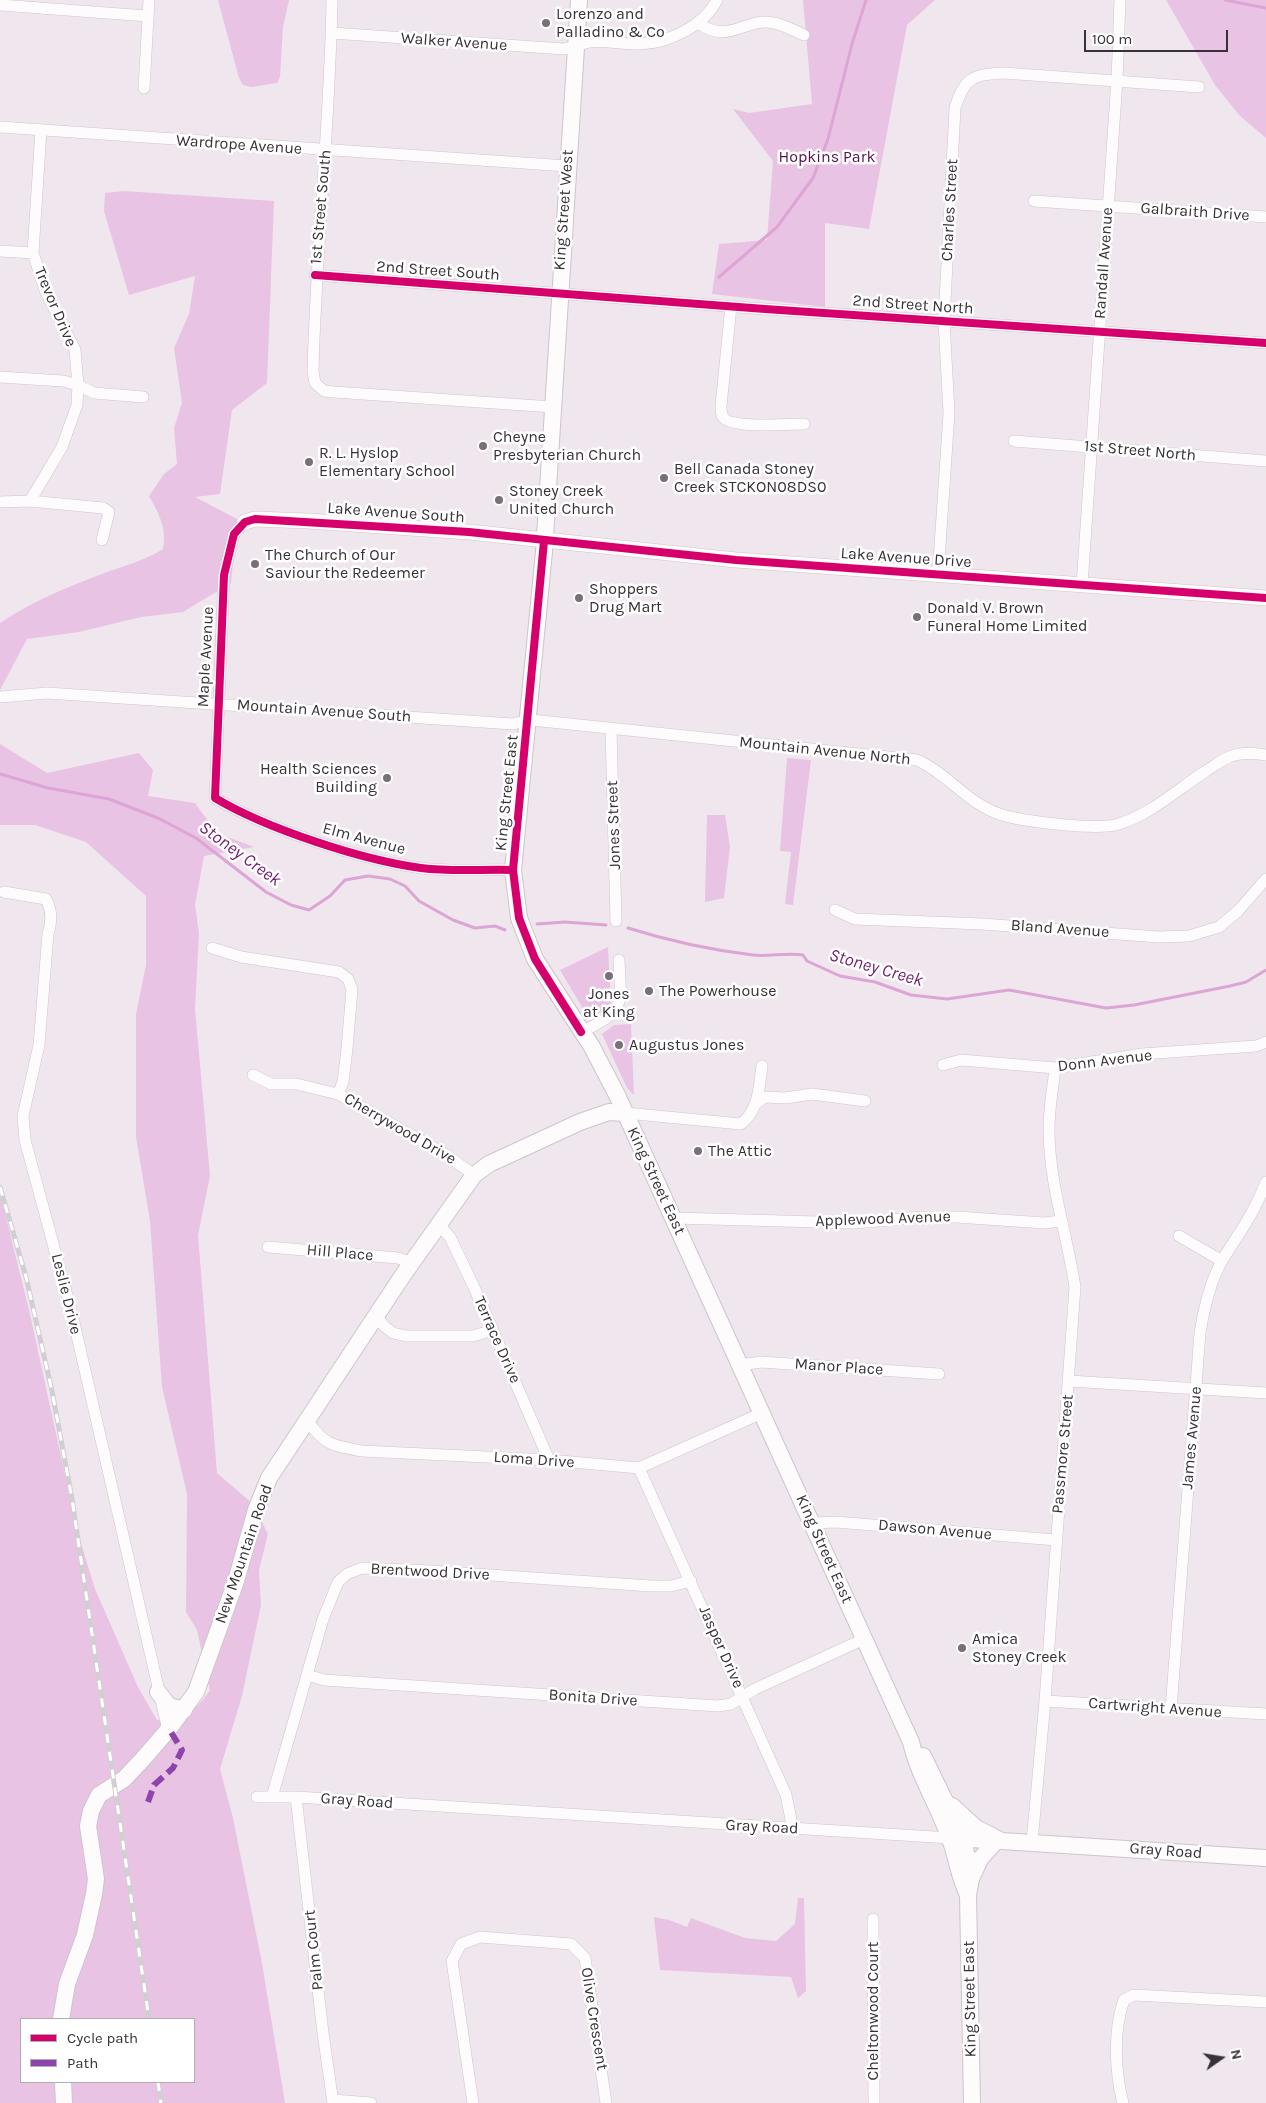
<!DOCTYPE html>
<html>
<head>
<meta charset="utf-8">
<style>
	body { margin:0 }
	#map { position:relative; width:1266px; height:2103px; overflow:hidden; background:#f0e6ee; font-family:Karla,sans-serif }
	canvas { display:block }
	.legend { position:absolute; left:20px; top:2018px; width:175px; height:65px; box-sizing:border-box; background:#fff; border:1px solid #afadaf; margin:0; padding:6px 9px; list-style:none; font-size:15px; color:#383137 }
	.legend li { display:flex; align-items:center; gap:10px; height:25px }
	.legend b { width:25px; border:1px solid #afadaf }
	.north { position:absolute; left:1196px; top:2033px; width:50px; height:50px; -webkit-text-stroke:4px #fff; paint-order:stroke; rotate:77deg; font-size:14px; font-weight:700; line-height:20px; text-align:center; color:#383137 }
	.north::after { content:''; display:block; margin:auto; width:18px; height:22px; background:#383137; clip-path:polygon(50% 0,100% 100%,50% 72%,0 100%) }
	.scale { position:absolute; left:1084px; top:30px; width:144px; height:22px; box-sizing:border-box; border:2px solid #383137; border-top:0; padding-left:6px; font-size:15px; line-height:18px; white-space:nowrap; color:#383137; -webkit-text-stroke:4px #fff; paint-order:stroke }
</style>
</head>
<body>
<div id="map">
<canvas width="1266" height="2103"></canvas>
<ul class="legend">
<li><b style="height:6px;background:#d6006c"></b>Cycle path</li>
<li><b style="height:6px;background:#8e44ad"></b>Path</li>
</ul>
<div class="north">N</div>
<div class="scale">100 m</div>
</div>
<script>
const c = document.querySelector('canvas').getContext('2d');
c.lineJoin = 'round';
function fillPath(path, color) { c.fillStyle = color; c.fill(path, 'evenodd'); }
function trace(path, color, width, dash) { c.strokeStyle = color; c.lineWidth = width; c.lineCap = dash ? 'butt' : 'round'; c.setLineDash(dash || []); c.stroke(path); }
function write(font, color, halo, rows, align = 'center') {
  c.font = font + ' Karla,sans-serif'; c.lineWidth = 5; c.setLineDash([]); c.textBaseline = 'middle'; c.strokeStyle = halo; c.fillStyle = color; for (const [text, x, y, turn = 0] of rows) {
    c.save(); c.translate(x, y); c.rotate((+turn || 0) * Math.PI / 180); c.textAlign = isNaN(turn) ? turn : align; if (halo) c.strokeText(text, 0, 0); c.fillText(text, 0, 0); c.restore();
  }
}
const green = new Path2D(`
	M218,0H289L283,27L280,77L277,83L251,87L243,85L239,78Z
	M803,0H935L907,25L869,229L825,223V307L712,294L719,244L767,240L773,161L733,109L749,113L812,104Z
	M1166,0H1266V138L1240,116L1215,85Z
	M124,191L274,201L267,383L232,410L220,494L195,497L237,519L231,583L183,612L141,617L79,632L27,639L0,690V623C31,602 67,587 102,574C123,566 144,561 163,549C167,528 159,514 149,496L164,474L177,464L174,428L182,403L174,348L189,314L195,276L129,295L104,211L105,193Z
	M0,744L47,773L139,753L153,770L148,796L195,803L217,833L254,847L204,856L195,905L199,933L195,1009L210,1176L198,1235L217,1473L252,1503L268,1534L259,1570L261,1605L242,1696L220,1769L233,1818L262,1963L285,2103H0V1193L30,1314L77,1530L95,1589L138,1687L157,1720C180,1723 198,1709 210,1690L197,1630L186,1612L187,1494L162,1387L150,1221L136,1137V1014L146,965V896L86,842L35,825H0ZM21,2019H194V2082H21Z
	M787,758L811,760L793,905L785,904L791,852L780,851Z
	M707,815H725L730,847L724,898L705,902Z
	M608,947L611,1004L597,1015L588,1017L560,970Z
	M631,1024L634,1095L627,1088L602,1034L614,1025Z
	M798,1898H804L806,1991L798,1998L791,1977L660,1970L654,1917L669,1920L687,1927L691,1918L745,1938L776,1941L795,1924Z`);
const stream = new Path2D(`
	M1225,0L1266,8
	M719,277L777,227L813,178L828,139L852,44L866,0
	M0,774L48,788L109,799L158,818L196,838L266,892L291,905L309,910L330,896L345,880L368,876L390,879L405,886L419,901L453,920L475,928L495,926L505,930
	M537,924L565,922L606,925
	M628,928C669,941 711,950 753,955C770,957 786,952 803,955L807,961L840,976L875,982L911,995L947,999L1009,990L1106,1008L1134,1005L1230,986L1246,982L1266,970`);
const minor = new Path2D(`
	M332,0C330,124 316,247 313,371L315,383L324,391L334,392L553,407
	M0,5L147,16
	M698,23C730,46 746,16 774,23C784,25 795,31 804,35
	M332,33L564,49C573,47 581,44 590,42C606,40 624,45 640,44C668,43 704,26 717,0
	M144,88L149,0
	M0,127L567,166
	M1034,201L1266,217
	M0,251L33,253
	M315,275L765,309L1266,343
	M731,306L721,406C721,409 721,414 723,417C731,429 790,424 804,424
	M0,377L63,381L78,385L94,393L143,397
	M1014,441L1266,461
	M30,501L62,447L77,405L78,385L75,350L45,290L33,253L41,130
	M0,502L30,501L103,508L109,512L102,540
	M245,522L234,534L224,575L215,798C267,829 362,860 421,868C451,872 483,869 513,870
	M938,575L949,413L944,321L955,108C964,78 973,74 1004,73L1199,87
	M1082,585L1117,80L1120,0
	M0,697L47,693L513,724L528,720L541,721L917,760C947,773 967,803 999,814C1020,821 1098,831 1119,824C1151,814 1178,789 1206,771C1213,767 1221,760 1229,757C1241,752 1253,753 1266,755
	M611,729L616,921
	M4,892L46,899C52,911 52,921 48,934L39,1045L23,1116L25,1140L72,1314L168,1730
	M835,910L855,919L982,924L1159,937L1189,936L1219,927L1238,911L1266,879
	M212,948L241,957L339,972L348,979L352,989L347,1049L343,1082L338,1094L445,1154L474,1175
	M581,1032C626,1011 621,1006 619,960
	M943,1065L961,1060L1055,1068L1142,1054L1256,1046L1266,1042
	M253,1075L271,1084H296L338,1094
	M757,1103L764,1097L785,1098L812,1094L865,1101
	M625,1113L741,1124C759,1110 759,1087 762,1066
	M674,1218L855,1223L923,1217H957L1044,1223L1061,1221
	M438,1224L450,1237L473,1285L549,1460
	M1179,1236L1222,1261
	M268,1247L398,1258L412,1263
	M376,1316L384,1326L393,1333L406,1336H473L493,1330
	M740,1365L761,1362L939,1374
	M1069,1381L1266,1393
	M306,1419C326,1446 330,1445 362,1451L549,1460L639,1468L762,1413
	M639,1468L786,1795L793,1829
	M813,1523L836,1522L1056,1540
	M307,1675L324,1680L718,1706L731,1704L755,1689L864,1639
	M1045,1701L1266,1714
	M1171,1709L1200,1333C1204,1308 1210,1281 1223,1259C1239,1233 1255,1212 1266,1182
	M257,1797H296L950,1838
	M272,1797L323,1619L338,1582L347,1574L362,1568L431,1571L651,1586H671L691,1581
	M296,1797L323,2033L333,2103
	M1032,1842L1045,1701L1075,1287C1067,1234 1049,1183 1049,1129C1049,1109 1053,1088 1055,1068
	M873,1919L874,2103
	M333,2100L371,2103
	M473,2103L452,1961L461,1944L480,1937L571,1944L585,1958L606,2103
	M1123,2103C1115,2072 1113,2030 1124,2000L1134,1995L1266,2002`);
const tertiary = new Path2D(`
	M245,522L255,519L308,521L469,532L736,560L1266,598`);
const secondary = new Path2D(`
	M579,0L544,552L513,870L519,918L535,959L592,1047L618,1097L911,1742C919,1777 939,1806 950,1839C957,1858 959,1877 968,1895
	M158,1692L169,1706L184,1710
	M923,1756L963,1838L971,1879L968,1895L972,2103
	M952,1806L976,1828L994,1837
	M955,1838L1266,1858
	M971,1879L980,1859L998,1839
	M61,2019L67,1984L85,1935L94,1894L96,1879L88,1826L91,1811L99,1795L124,1779L142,1760L168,1730L196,1692L236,1581L256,1510L269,1478L403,1275L474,1175L489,1164L580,1122L609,1112L625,1113
	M63,2082L64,2103`);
const rail = new Path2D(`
	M0,1187L26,1277L52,1391L72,1499L149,2019
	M158,2082L161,2103`);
const quiet = new Path2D(`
	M148,1802L154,1785L173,1768L182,1750L169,1729`);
const cycleway = new Path2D(`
	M315,275L765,309L1266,343
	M544,541L513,870L519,918L535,959L581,1032
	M513,870C483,869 451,872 421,868C362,860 267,829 215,798L224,575L234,534L245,522L255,519L469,532L736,560L1266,598`);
const markers = [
	[546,23,5,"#787077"],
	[483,446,5,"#787077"],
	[309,462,5,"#787077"],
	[664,478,5,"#787077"],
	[499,500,5,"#787077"],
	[255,564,5,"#787077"],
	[579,598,5,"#787077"],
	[917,617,5,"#787077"],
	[387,778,5,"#787077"],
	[609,976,5,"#787077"],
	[649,991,5,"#787077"],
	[619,1045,5,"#787077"],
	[698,1151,5,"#787077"],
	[962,1648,5,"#787077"]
];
const poiNames = [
	["Lorenzo and",556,14],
	["Palladino & Co",556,32],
	["Cheyne",493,437],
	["Presbyterian Church",493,455],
	["R. L. Hyslop",319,453],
	["Elementary School",319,471],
	["Bell Canada Stoney",674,469],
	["Creek STCKON08DS0",674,487],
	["Stoney Creek",509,491],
	["United Church",509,509],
	["The Church of Our",265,555],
	["Saviour the Redeemer",265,573],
	["Shoppers",589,589],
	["Drug Mart",589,607],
	["Donald V. Brown",927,608],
	["Funeral Home Limited",927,626],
	["Health Sciences",377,769,"right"],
	["Building",377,787,"right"],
	["The Powerhouse",659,991],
	["Jones",609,994,"center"],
	["at King",609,1012,"center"],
	["Augustus Jones",629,1045],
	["The Attic",708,1151],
	["Amica",972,1639],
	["Stoney Creek",972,1657]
];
const streetNames = [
	["Walker Avenue",454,42,4],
	["Wardrope Avenue",239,145,4],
	["1st Street South",321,207,-85],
	["King Street West",564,210,-86],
	["Charles Street",950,210,-87],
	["Galbraith Drive",1195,212,4],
	["Randall Avenue",1104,263,-86],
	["2nd Street South",438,271,4],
	["2nd Street North",913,305,4],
	["Trevor Drive",55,307,67],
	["1st Street North",1140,451,5],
	["Lake Avenue South",396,513,4],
	["Lake Avenue Drive",906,558,4],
	["Maple Avenue",206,657,-87],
	["Mountain Avenue South",324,711,4],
	["Mountain Avenue North",825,751,6],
	["King Street East",507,793,-84],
	["Jones Street",614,825,-92],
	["Elm Avenue",364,839,15],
	["Bland Avenue",1060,929,4],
	["Donn Avenue",1105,1061,-7],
	["Cherrywood Drive",400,1129,30],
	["King Street East",656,1181,65],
	["Applewood Avenue",883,1219,-2],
	["Hill Place",340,1253,5],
	["Leslie Drive",66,1294,76],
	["Terrace Drive",497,1340,66],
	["Manor Place",839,1367,4],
	["James Avenue",1192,1438,-85],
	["Passmore Street",1063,1454,-85],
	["Loma Drive",534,1460,4],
	["Dawson Avenue",935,1530,5],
	["King Street East",824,1549,66],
	["New Mountain Road",244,1554,-71],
	["Brentwood Drive",430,1572,3],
	["Jasper Drive",721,1647,66],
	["Bonita Drive",593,1698,4],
	["Cartwright Avenue",1155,1708,4],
	["Gray Road",357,1801,4],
	["Gray Road",762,1827,3],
	["Gray Road",1166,1851,4],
	["Palm Court",314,1950,-96],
	["King Street East",970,1999,-91],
	["Cheltonwood Court",873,2011,-90],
	["Olive Crescent",594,2019,81]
];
const parkNames = [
	["Hopkins Park",827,157]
];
const waterNames = [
	["Stoney Creek",240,854,36],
	["Stoney Creek",876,968,16]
];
fillPath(green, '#e9c3e4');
trace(stream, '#dca5d6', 3);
trace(minor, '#cdc5cb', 12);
trace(tertiary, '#cdc5cb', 16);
trace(secondary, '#cdc5cb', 18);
trace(minor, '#fdfbfc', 11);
trace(tertiary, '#fdfbfc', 15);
trace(secondary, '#fdfbfc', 16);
trace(rail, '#d1cfd1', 5);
trace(rail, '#fff', 3, [9]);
trace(quiet, '#8e44ad', 6, [12, 6]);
trace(cycleway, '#d6006c', 8);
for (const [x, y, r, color] of markers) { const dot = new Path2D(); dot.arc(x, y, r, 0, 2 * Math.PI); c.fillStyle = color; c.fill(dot); trace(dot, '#fff', 2); }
write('16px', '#383137', '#fff', poiNames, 'left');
write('16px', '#383137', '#fff', streetNames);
write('16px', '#551251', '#fff', parkNames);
write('italic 18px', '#721a6d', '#fff', waterNames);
</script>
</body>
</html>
